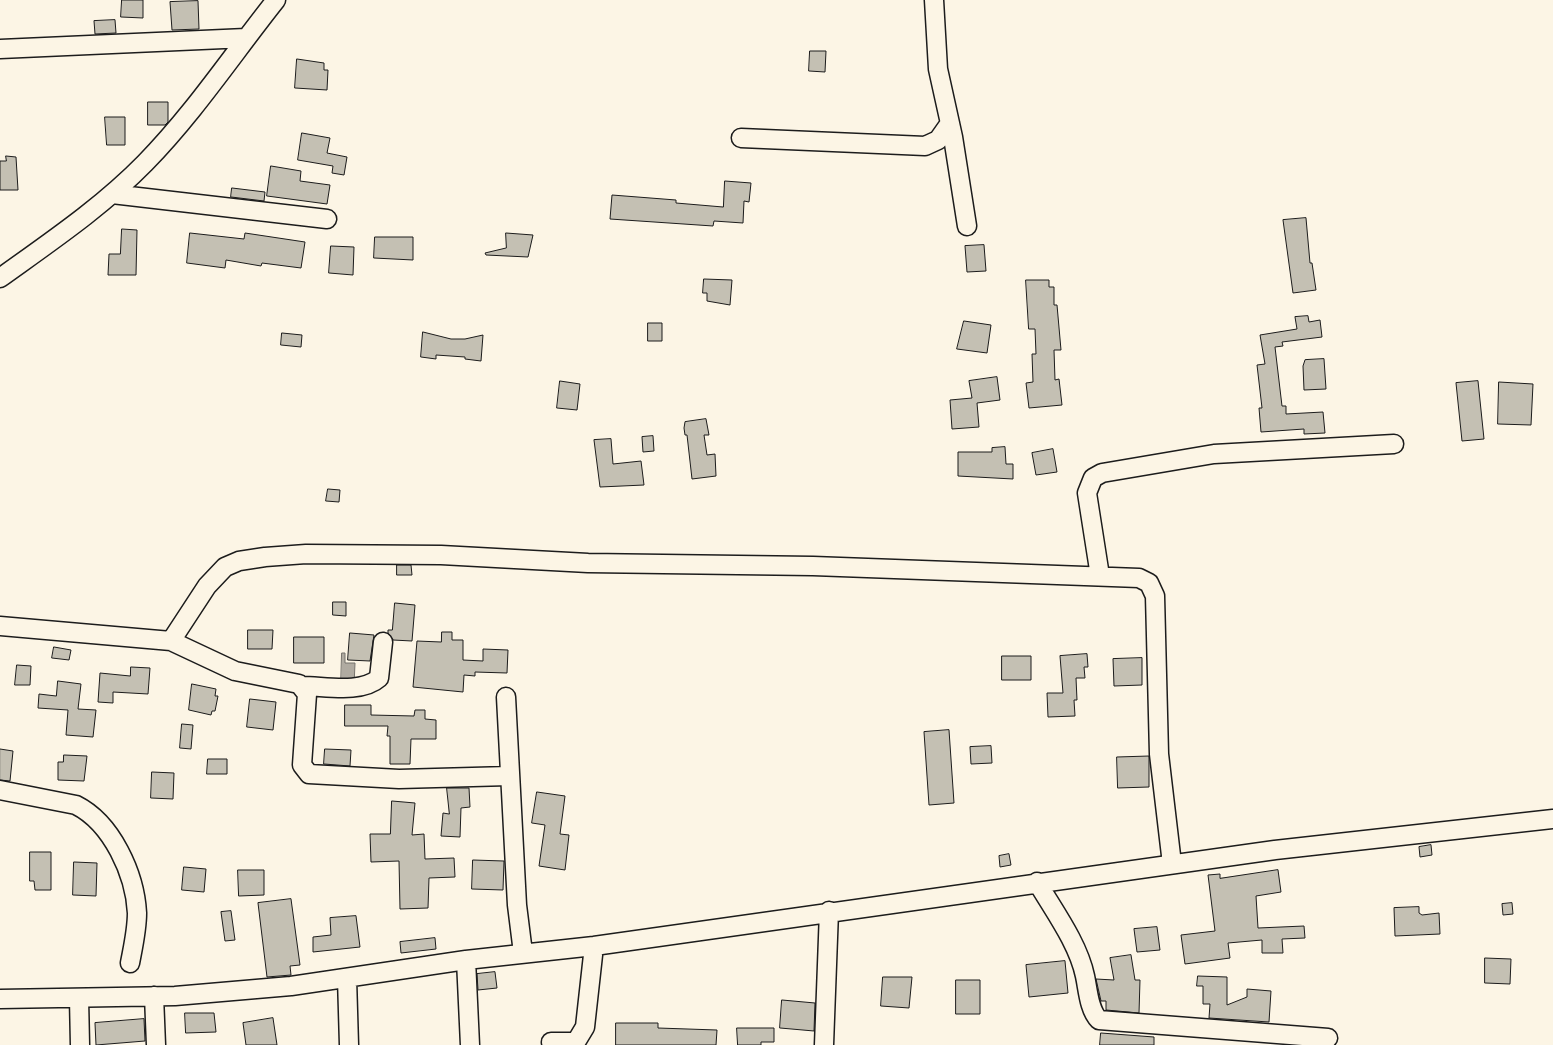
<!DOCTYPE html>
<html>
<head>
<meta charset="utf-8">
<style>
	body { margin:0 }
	canvas { display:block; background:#fcf5e5 }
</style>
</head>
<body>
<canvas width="1553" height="1045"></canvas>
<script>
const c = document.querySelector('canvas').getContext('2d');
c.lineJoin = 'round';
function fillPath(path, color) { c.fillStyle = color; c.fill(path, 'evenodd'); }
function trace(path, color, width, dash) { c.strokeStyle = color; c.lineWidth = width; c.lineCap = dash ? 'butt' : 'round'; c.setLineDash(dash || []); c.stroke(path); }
const water = new Path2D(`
	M342,653H345V663H355L354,686L341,685Z`);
const building = new Path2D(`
	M122,0H143V18L121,17Z
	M198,1L199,29L172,30L170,2Z
	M115,20L116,33L95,34L94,21Z
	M810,51H826L825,72L809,71Z
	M297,59L324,63V70H328L327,90L295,88Z
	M148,102H168V122L165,125H148Z
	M105,117H125V145H107Z
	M302,133L330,138L327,153L347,157L344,175L332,173L333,166L298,160Z
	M6,156L16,157L18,190H0V161H6Z
	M271,166L301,171L300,181L330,185L327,204L267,196Z
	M725,181L751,183L749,202L744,201L743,223L714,221L713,226L610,219L612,195L676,200V203L723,207Z
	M232,188L265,192L264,201L231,197Z
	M1306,218L1310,263H1312L1316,290L1293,293L1283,220Z
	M122,229L137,230L136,275H108L109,254H120Z
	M190,233L244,239L245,233L305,242L301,268L262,263L261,266L226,260L225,268L187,263Z
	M506,233L533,235L528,257L486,255L485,253L506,248Z
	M375,237H413V260L374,258Z
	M984,245L986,271L967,272L965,246Z
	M331,246L354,247L353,275L329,273Z
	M704,279L732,280L730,305L707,301V293H703Z
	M1026,280H1049V287H1054V305H1057L1061,350H1054L1055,380L1059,379L1062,405L1029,408L1026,383L1033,382L1032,354H1036L1035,329H1029Z
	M1308,316L1309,322L1320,320L1322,337L1282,342L1283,346L1275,347L1282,406H1286V414L1323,412L1325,433L1304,434V429L1261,432L1259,408H1262L1257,365L1265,364L1260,335L1297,329L1295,317Z
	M964,321L991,325L987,353L957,349Z
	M648,323H662V341H648Z
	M423,332L451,339H465L483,335L481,361L465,359V357L436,355V359L421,357Z
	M282,333L302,335L301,347L281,345Z
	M1324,359L1326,389L1304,390L1303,366L1305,360Z
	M997,377L1000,400L977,403L979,427L952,429L950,400L972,398L969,381Z
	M560,381L580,384L577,410L557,408Z
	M1478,381L1484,439L1462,441L1456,383Z
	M1499,382L1533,384L1531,425L1498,424Z
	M706,419L709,435H704L707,455L715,454L716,476L692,479L687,435H685L684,428L685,422Z
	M653,436L654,451L643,452L642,437Z
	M611,439L613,464L641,461L644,485L600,487L594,440Z
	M1005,447L1006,464H1013V479L958,476V452H992V448Z
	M1053,449L1057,472L1036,475L1032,453Z
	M328,489L340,490L339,502L326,501Z
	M397,565H411L412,575H397Z
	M333,602H346V616L333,615Z
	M395,603L415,605L412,641L393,640L388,633V630H392Z
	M248,630H273L272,649H248Z
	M442,632H452V640H463V660L483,661V649L508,650L507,673L475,672V676L464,675L463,692L413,687L417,641L441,642Z
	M350,633L374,635L370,661L348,660Z
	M294,637H324V663H294Z
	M54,647L71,650L69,660L52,658Z
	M1087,654L1088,667H1084L1085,678H1076L1077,700H1074L1075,716L1048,717L1047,693H1063L1060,656Z
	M1002,656H1031V680H1002Z
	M1142,658V685L1114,686L1113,659Z
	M17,665L31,666L30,685H15Z
	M131,667L150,668L148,694L113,692V703L98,702L100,673L130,676Z
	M58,681L81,684L78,709L96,710L93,737L66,735L68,710L38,708L39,694L56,696Z
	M192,684L216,689L215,696H218L215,711H212L211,715L189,710Z
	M250,699L276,702L273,730L247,727Z
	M345,705H371V715L414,716L415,710H425V719L436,720V739H411L410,764H390V736H387L388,726H345Z
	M182,724L193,725L191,749L180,748Z
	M949,730L954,803L929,805L924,732Z
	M991,746L992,763L971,764L970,747Z
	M0,749L13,751L10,781L0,780Z
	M325,749L351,750L350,766L324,764Z
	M64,755L87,756L84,781L58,780V762H63Z
	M1117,757L1149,756V787L1118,788Z
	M208,759H227V774H207Z
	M152,772L174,773L173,799L151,798Z
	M447,788H469L470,807L461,808L460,837L441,836L443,813L449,814Z
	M537,792L565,796L560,834L569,835L565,870L539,866L545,825L532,823Z
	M392,801L415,803L412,835L424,834L425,859L454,858L455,877L429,878L428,908L400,909L399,861L371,862L370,834H390Z
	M1431,845L1432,855L1420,857L1419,847Z
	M30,852H51V890H35L34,881H30Z
	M1009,854L1011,865L1000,867L999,856Z
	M473,860L504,861L503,890L472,889Z
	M74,862L97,863L96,896L73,895Z
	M184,867L206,869L204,892L182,890Z
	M238,870H264V895L239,896Z
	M1278,870L1281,892L1256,896L1258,928L1304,926L1305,938L1282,939L1283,953H1262V940L1228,943L1230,958L1185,964L1181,935L1215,931L1208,875L1220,874V878Z
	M291,899L300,965L290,966L291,975L267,977L258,903Z
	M1512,903L1513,914L1503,915L1502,904Z
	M1419,907V913L1422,915L1439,913L1440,934L1395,936L1394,908Z
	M231,911L235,940L225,941L221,912Z
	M356,916L360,947L313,952V937L331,935L330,918Z
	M1157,927L1160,950L1137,952L1134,929Z
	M435,938L436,949L401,953L400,942Z
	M1131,955L1135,980H1140L1139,1013L1106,1010V1001H1101L1096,979L1114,980L1110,958Z
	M1485,958L1511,959L1510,984L1485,983Z
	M1065,961L1068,993L1029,997L1026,965Z
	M495,972L497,988L478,990L477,974Z
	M1198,976L1227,977V1005L1247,997V989L1271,991L1269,1022L1209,1018L1210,1004H1203V986H1197Z
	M883,977H912L909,1008L881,1006Z
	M956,980H980V1014H956Z
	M782,1000L815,1003L814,1031L780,1028Z
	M185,1013H214L216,1032L186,1033Z
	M273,1018L277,1045H246L243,1023Z
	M144,1019L145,1041L96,1045L95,1023Z
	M616,1023H658V1028L717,1030L716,1045H616Z
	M737,1028H774V1042H761V1045H738Z
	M1101,1033L1154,1037V1045H1100Z`);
const minor = new Path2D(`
	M934,0L938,69L953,137L967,226
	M0,49L246,38
	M741,138L925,146L938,140L950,123
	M112,194L327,219
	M0,278C50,242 102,207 145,163C194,113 233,54 276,0
	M1100,576L1087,493L1093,478L1102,473L1214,454L1394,444
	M0,626L171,641L235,671L299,684L307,694L302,765L309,774L399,779L509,776
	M171,641L207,586L225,567L239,561L265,557L306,554L441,555L588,563L813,566L1139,578L1149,583L1155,596L1159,754L1172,864
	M302,686C325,686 361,694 379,678L383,642
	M506,697L517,905L523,953
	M0,790L76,805C112,823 135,874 137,913C137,930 133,947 130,963
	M1037,882C1054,911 1078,943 1085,976C1088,990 1089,1010 1099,1020L1328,1038
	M466,960L470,1045
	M347,978L349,1045
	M154,996L156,1045
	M79,998L80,1045
	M0,999L175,996L291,986L466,960L594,946L1275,850L1553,819
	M551,1042H576L585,1027L594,946
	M824,1045L829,911`);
fillPath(water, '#b0aba1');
trace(water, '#75726c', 1);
fillPath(building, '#c4c0b3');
trace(building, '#1c1c1c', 1);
trace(minor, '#1c1c1c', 21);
trace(minor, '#fcf5e5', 18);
</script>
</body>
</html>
